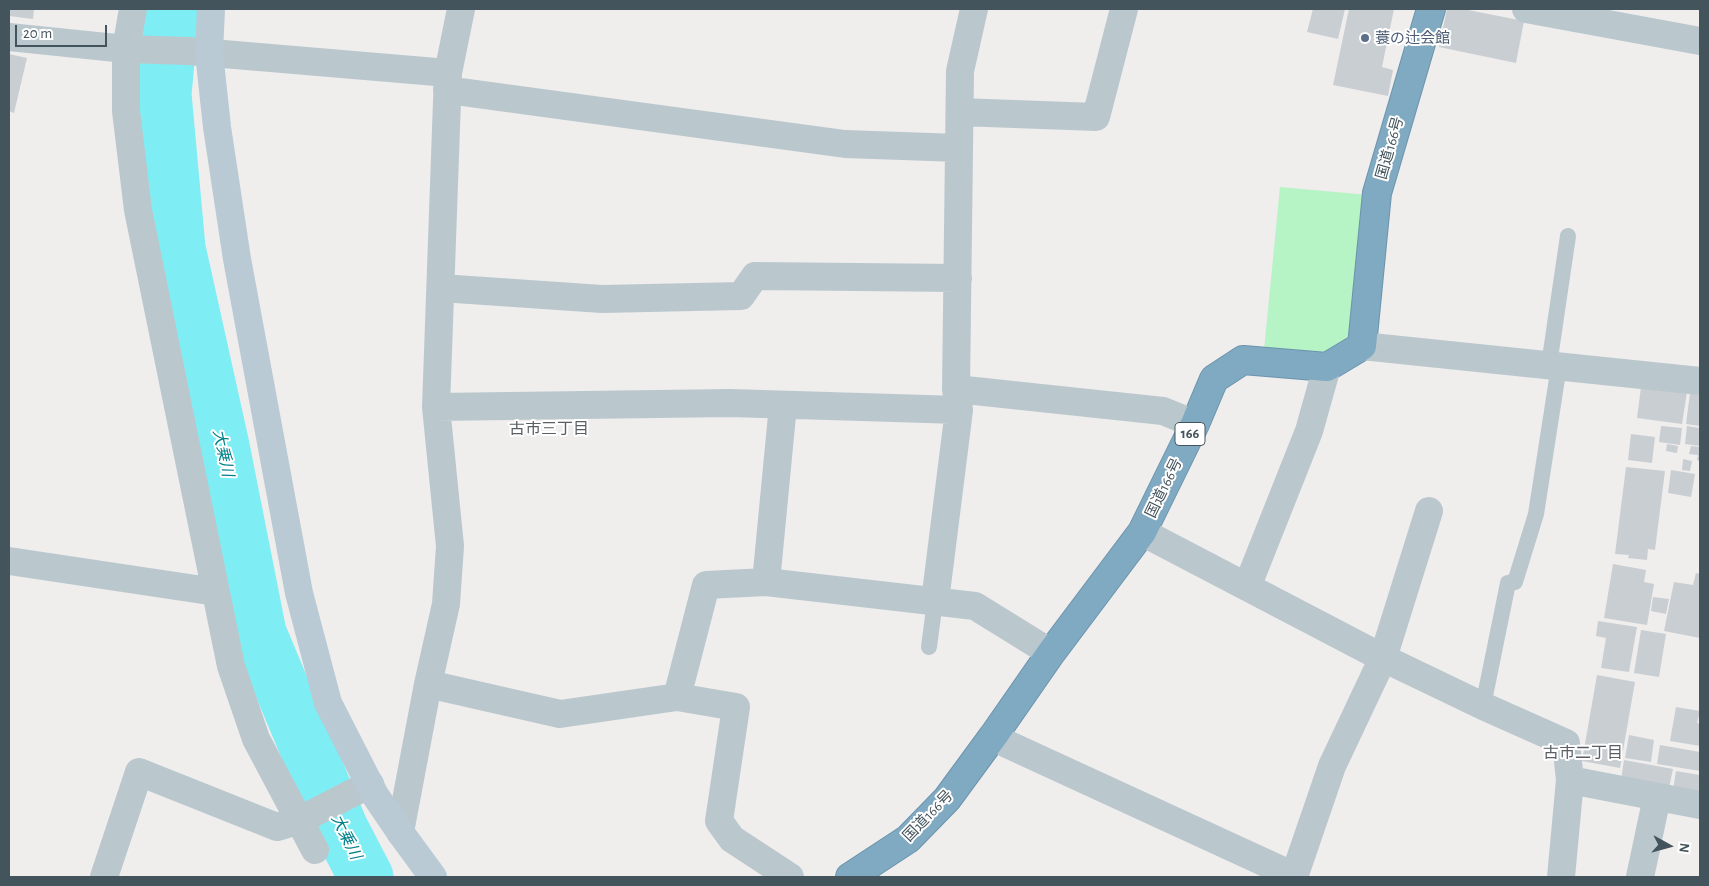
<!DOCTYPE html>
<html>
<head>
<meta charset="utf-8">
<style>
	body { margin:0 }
	#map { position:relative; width:1709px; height:886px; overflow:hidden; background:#f0eded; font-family:"Alegreya Sans",sans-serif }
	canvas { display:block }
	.frame { position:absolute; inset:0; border:10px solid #44545c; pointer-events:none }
	.north { position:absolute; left:1644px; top:821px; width:50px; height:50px; -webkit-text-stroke:4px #fff; paint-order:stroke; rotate:97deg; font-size:14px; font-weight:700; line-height:20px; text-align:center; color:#44545c }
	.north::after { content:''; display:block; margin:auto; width:18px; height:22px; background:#44545c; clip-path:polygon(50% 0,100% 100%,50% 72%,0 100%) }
	.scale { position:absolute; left:15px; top:25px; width:92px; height:22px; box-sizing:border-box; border:2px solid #44545c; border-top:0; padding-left:6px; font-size:15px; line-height:18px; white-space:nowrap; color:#44545c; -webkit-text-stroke:4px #fff; paint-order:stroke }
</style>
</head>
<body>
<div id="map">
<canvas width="1709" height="886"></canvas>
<div class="frame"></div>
<div class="north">N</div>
<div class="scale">20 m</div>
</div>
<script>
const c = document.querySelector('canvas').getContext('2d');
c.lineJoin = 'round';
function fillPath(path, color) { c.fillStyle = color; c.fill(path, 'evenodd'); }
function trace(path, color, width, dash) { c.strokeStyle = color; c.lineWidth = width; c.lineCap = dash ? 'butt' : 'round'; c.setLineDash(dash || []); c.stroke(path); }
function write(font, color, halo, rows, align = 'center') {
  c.font = font + ' "Alegreya Sans","Noto Sans JP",sans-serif'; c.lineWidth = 4; c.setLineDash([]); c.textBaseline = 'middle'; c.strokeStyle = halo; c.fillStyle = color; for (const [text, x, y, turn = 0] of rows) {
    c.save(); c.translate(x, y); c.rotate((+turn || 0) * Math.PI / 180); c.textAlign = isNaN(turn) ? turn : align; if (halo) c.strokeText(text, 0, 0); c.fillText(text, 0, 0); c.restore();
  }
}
const green = new Path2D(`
	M1280,187L1369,195L1351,338L1329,352L1264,350Z`);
const river = new Path2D(`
	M172,9L164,94L178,248L222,446L259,633L341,829L366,877`);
const building = new Path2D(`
	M9,9H34L33,19L9,16Z
	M1313,9H1345L1338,39L1307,32Z
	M1349,9H1394L1382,67L1393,70L1388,96L1333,85Z
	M1447,9H1463L1524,21L1516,63L1439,47Z
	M9,54L27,58L14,113L9,111Z
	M1641,387L1687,392L1682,424L1637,418Z
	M1690,393L1700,394V426L1686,424Z
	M1661,426L1682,428L1680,445L1659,442Z
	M1687,426L1700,428V446L1685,444Z
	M1631,434L1655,437L1652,463L1628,460Z
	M1667,444L1678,446L1677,453L1666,451Z
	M1691,446L1700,447V461L1697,460L1698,455L1689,454Z
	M1683,459L1692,461L1690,471L1682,470Z
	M1626,467L1665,471L1655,550L1648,549L1647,560L1628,558L1629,555L1615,554Z
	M1671,470L1695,474L1691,497L1668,493Z
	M1613,564L1646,570L1644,582L1654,584L1647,625L1604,618Z
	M1696,573L1700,574V638L1664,631L1674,582L1693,585Z
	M1653,597L1669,599L1666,614L1651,611Z
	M1598,621L1637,627L1629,672L1601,668L1606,638L1596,636Z
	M1641,630L1666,634L1659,677L1634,673Z
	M1597,675L1635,682L1620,768L1582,761Z
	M1676,707L1700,711L1697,723L1700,724V746L1670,741Z
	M1629,735L1654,740L1651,762L1625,758Z
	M1660,745L1700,752V771L1657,764Z
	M1624,760L1673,769L1669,788L1621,780Z
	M1676,771L1700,775V795L1673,790Z`);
const lane = new Path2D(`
	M1549,365L1568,236
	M929,647L935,601
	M1483,706L1508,583L1515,582L1536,514L1559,366`);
const street = new Path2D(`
	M133,9L126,49V111L138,210L231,666L256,739L315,850
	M1526,9L1700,41
	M9,37L126,49L188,51L448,73L436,407L450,546L446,604L428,684L400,832
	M448,73L461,9
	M447,90L845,144L959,148
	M960,112L1096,117L1124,9
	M441,288L602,299L741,296L755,276L958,278
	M1362,346L1700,381
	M956,389L1163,411L1195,424
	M436,407L730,403L959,410L956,389L960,71L974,9
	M1142,532L1383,658L1483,706L1566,743L1570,780L1700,805
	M9,561L216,592
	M766,582L783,405
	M1247,587L1309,431L1327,367
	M935,601L959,410
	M428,684L560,714L677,697L736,707L719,821L732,839L790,877
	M677,697L706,585L766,582L975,606L1051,653
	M994,735L1007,744L1294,876
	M104,877L139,772L277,827L300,820L370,784
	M1294,877L1332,766L1383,658L1429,511
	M1561,877L1570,780
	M1640,877L1657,797`);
const secondary = new Path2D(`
	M211,9L209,53L217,127L237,259L299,593L328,703L375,795L400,832L433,877`);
const highway = new Path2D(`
	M850,877L908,839L947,799L994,735L1051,653L1142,532L1195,424L1214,379L1243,360L1327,367L1362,346L1377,193L1431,9`);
const markers = [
	[1365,38,5,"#5c6f8a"]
];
const shields = [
	[1190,434,30]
];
const shieldNames = [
	["166",1190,434]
];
const serviceNames = [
	["蓑の辻会館",1375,38]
];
const streetNames = [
	["国道166号",1390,148,-74],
	["国道166号",1164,488,-64],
	["国道166号",928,816,-46]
];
const neighbourhoodNames = [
	["古市三丁目",549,429],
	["古市二丁目",1583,753]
];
const waterNames = [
	["大乗川",223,453,78],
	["大乗川",346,837,64]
];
fillPath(green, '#b6f3c5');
trace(river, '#7fedf4', 55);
fillPath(building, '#c9ced3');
trace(highway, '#6b94ad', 30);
trace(lane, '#bac8ce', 16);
trace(street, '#bac8ce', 28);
trace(secondary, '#b9cad4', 28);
trace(highway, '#80a9c2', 28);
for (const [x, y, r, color] of markers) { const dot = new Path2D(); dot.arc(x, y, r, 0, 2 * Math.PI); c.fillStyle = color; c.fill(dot); trace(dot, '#fff', 2); }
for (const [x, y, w] of shields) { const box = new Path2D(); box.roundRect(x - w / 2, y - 11.5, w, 23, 4); c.fillStyle = '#fff'; c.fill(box); trace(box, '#44545c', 1); }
write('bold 14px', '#44545c', null, shieldNames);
write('15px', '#4e5e75', '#fff', serviceNames, 'left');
write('15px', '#44545c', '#fff', streetNames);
write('16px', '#595f63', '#fff', neighbourhoodNames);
write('italic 16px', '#04828a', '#fff', waterNames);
</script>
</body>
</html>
